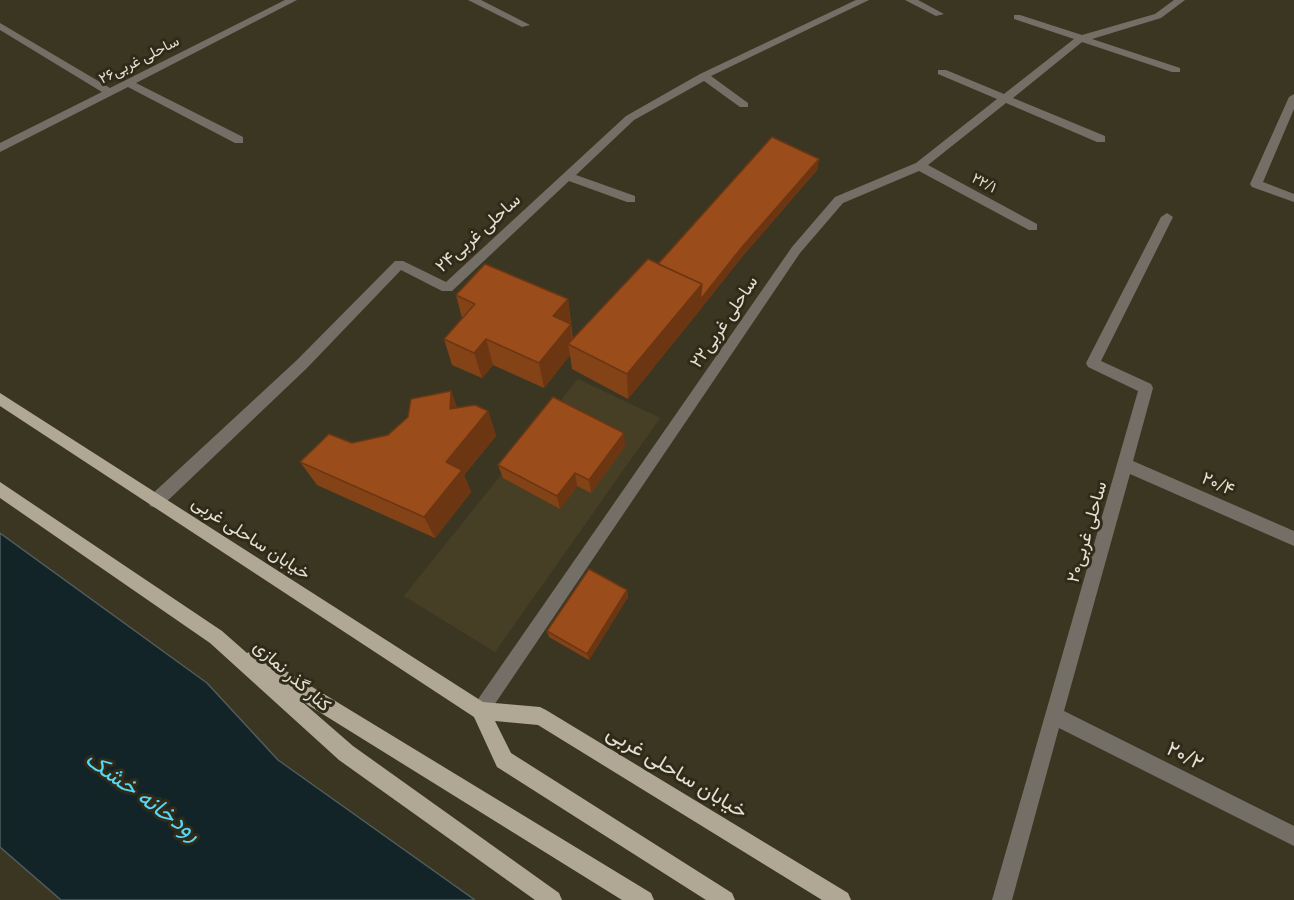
<!DOCTYPE html>
<html>
<head>
<meta charset="utf-8">
<style>
	body { margin:0 }
	canvas { display:block; background:#3b3622 }
</style>
</head>
<body>
<canvas width="1294" height="900"></canvas>
<script>
const c = document.querySelector('canvas').getContext('2d');
c.lineJoin = 'round';
function fillPath(path, color) { c.fillStyle = color; c.fill(path, 'evenodd'); }
function trace(path, color, width, dash) { c.strokeStyle = color; c.lineWidth = width; c.lineCap = dash ? 'butt' : 'round'; c.setLineDash(dash || []); c.stroke(path); }
function write(font, color, halo, rows, align = 'center') {
  c.font = font + ' "Public Sans",Vazirmatn,sans-serif'; c.lineWidth = 6; c.setLineDash([]); c.textBaseline = 'middle'; c.strokeStyle = halo; c.fillStyle = color; for (const [text, x, y, turn = 0] of rows) {
    c.save(); c.translate(x, y); c.rotate((+turn || 0) * Math.PI / 180); c.textAlign = isNaN(turn) ? turn : align; if (halo) c.strokeText(text, 0, 0); c.fillText(text, 0, 0); c.restore();
  }
}
const built = new Path2D(`
	M578,379L660,418L495,652L404,596Z`);
const water = new Path2D(`
	M0,533L207,683L278,760L475,900H61L0,847Z`);
const minor = new Path2D(`
	M285,0H297L136,83L243,137V143H235L128,87L0,152V143L102,92L0,30V23L110,88Z
	M468,0H481L530,25L522,27Z
	M856,0H869L711,76L748,103V107H740L704,81L634,120L576,175L635,196V202H627L569,181L452,291H442L401,270L307,368L162,506L156,508L150,506L148,501L150,496L297,360L395,261H403L446,282L626,116L700,74Z
	M905,0H918L944,14L936,16Z
	M1174,0H1185L1161,18L1092,39L1180,68V72H1172L1082,42L1013,98L1105,136V142H1097L1006,103L928,165L1037,224V230H1029L919,171L843,203L800,253L486,717L480,720L474,717L471,711L474,705L792,247L835,197L916,163L997,99L938,74V70H946L1004,94L1074,39L1014,19V15H1020L1082,35L1155,14Z
	M1294,94V109L1263,182L1294,194V202L1252,187L1250,184L1289,97Z
	M1167,213L1173,217L1101,361L1151,384L1153,388L1133,461L1294,531V546L1130,474L1064,711L1294,826V846L1059,728L1012,900H992L1138,391L1088,367L1086,363L1161,217Z`);
const major = new Path2D(`
	M0,393L483,702L540,707L546,710L848,893L851,900H822L538,725L495,721L511,753L732,893L735,900H706L497,767L474,717L0,406Z
	M0,482L222,631L247,653L252,651L258,654L651,893L654,900H622L300,700L353,746L559,893L562,900H535L339,760L210,643L0,498Z`);
const wall = new Path2D(`
	M819,159L817,170L741,258L699,311L628,399L572,369L570,355L544,388L493,365L482,378L452,365L444,339L462,318L456,295L568,299L573,339L658,264Z
	M451,391L457,408L488,411L496,436L464,475L471,492L435,538L317,485L300,462L352,443L388,435Z
	M625,446L591,493L577,486L560,509L503,478L498,465Z
	M627,590L628,597L589,660L549,637L547,631Z`);
const shadedWall = new Path2D(`
	M819,159L817,170L741,258L699,311L628,399L627,374L702,284L742,247Z
	M568,299L573,346L568,344L570,355L544,388L539,363L553,316Z
	M486,339L493,365L482,378L474,353Z
	M451,391L460,416L450,409Z
	M488,411L496,436L464,475L471,492L435,538L424,517L446,462Z
	M624,433L625,446L591,493L589,480Z
	M575,473L577,486L560,509L557,496Z
	M627,590L628,597L589,660L587,654Z`);
const building = new Path2D(`
	M772,137L819,159L742,247L700,300L702,284L658,264Z
	M648,259L702,284L627,374L568,344Z
	M485,264L568,299L553,316L571,324L539,363L486,339L474,353L444,339L475,304L456,295Z
	M451,391L450,409L475,405L488,411L446,462L462,470L424,517L300,462L329,434L352,443L388,435L408,417L411,399Z
	M553,397L624,433L589,480L575,473L557,496L498,465Z
	M589,569L627,590L587,654L547,631Z`);
const farStreetnames = [
	["ساحلی غربی۲۶",139,60,-27],
	["۲۲/۱",984,183,28]
];
const streetNames = [
	["ساحلی غربی۲۴",478,233,-42],
	["ساحلی غربی۲۲",724,322,-56],
	["۲۰/۴",1218,484,24],
	["ساحلی غربی۲۰",1087,532,-74],
	["خیابان ساحلی غربی",251,538,33],
	["کنار گذر نمازی",292,676,42]
];
const nearStreetnames = [
	["۲۰/۲",1185,756,27],
	["خیابان ساحلی غربی",677,772,31]
];
const nearWaternames = [
	["رودخانه خشک",143,796,36]
];
fillPath(built, '#463f25');
fillPath(water, '#132428');
trace(water, '#515c5c', 1.5);
fillPath(minor, '#746f66');
fillPath(major, '#b1a795');
fillPath(wall, '#844217');
fillPath(shadedWall, '#6c3613');
fillPath(building, '#9a4d1b');
trace(building, '#6c3613', 1.5);
write('15px', '#e3e0d4', '#302b19', farStreetnames);
write('18px', '#e3e0d4', '#302b19', streetNames);
write('21px', '#e3e0d4', '#302b19', nearStreetnames);
write('italic 24px', '#55d7f6', '#302b19', nearWaternames);
</script>
</body>
</html>
